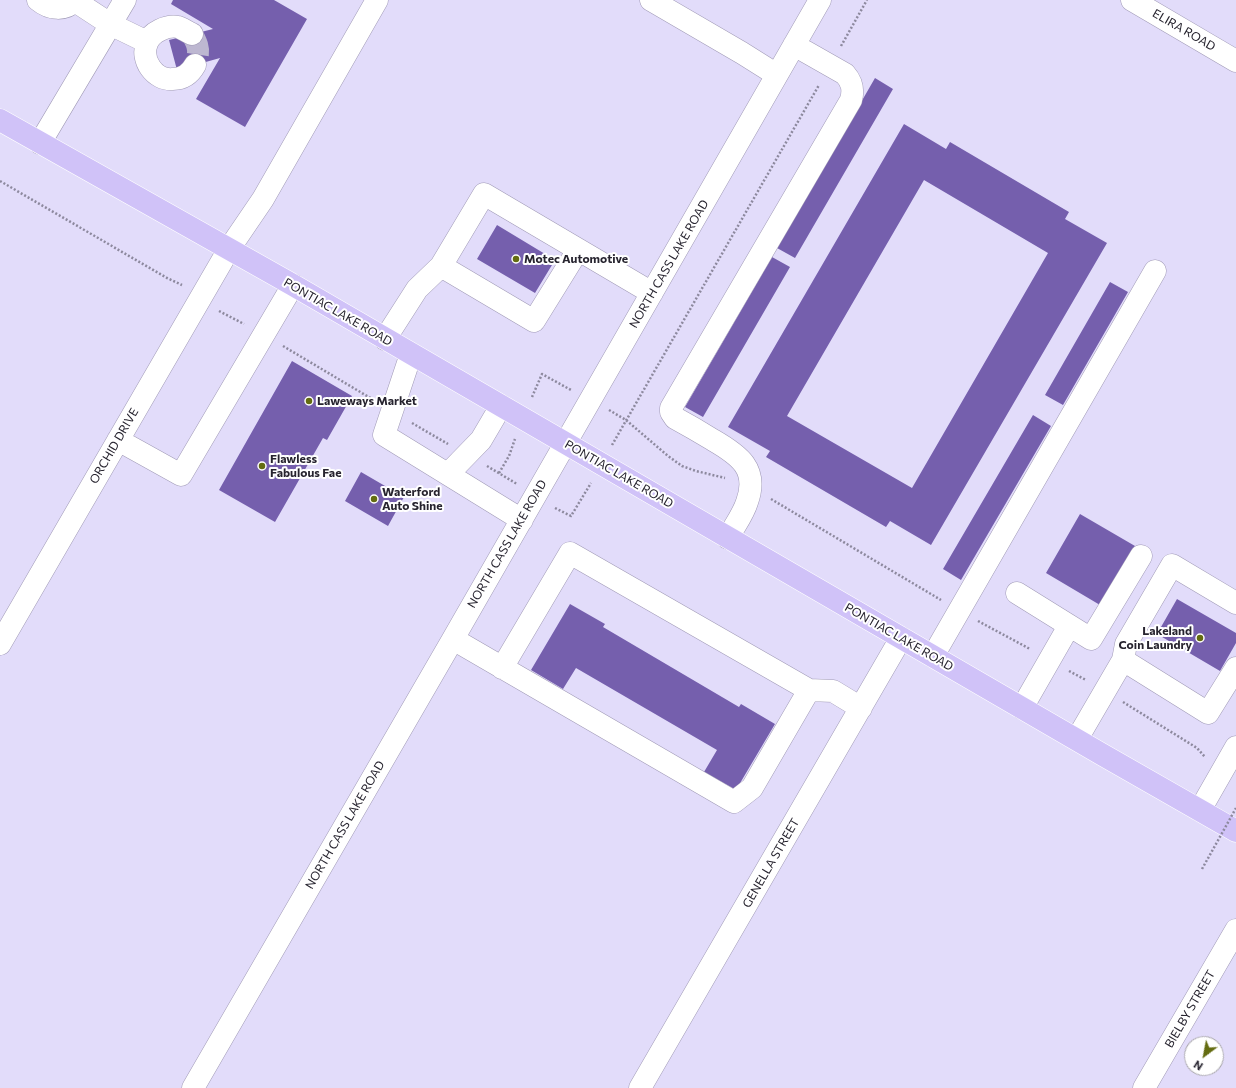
<!DOCTYPE html>
<html>
<head>
<meta charset="utf-8">
<style>
	body { margin:0 }
	#map { position:relative; width:1236px; height:1088px; overflow:hidden; background:#e2dcfa; font-family:Commissioner,sans-serif }
	canvas { display:block }
	.north { position:absolute; left:1184px; top:1036px; width:40px; height:40px; box-sizing:border-box; background:#fff; border:1px solid #a9a7ac; border-radius:50%; rotate:212deg; font-size:11px; font-weight:700; line-height:16px; text-align:center; color:#27242f }
	.north::after { content:''; display:block; margin:auto; width:14px; height:18px; background:#646c11; clip-path:polygon(50% 0,100% 100%,50% 72%,0 100%) }
</style>
</head>
<body>
<div id="map">
<canvas width="1236" height="1088"></canvas>
<div class="north">N</div>
</div>
<script>
const c = document.querySelector('canvas').getContext('2d');
c.lineJoin = 'round';
function fillPath(path, color) { c.fillStyle = color; c.fill(path, 'evenodd'); }
function trace(path, color, width, dash) { c.strokeStyle = color; c.lineWidth = width; c.lineCap = dash ? 'butt' : 'round'; c.setLineDash(dash || []); c.stroke(path); }
function write(font, color, halo, rows, align = 'center') {
  c.font = font + ' Commissioner,sans-serif'; c.lineWidth = 4; c.setLineDash([]); c.textBaseline = 'middle'; c.strokeStyle = halo; c.fillStyle = color; for (const [text, x, y, turn = 0] of rows) {
    c.save(); c.translate(x, y); c.rotate((+turn || 0) * Math.PI / 180); c.textAlign = isNaN(turn) ? turn : align; if (halo) c.strokeText(text, 0, 0); c.fillText(text, 0, 0); c.restore();
  }
}
const building = new Path2D(`
	M173,0H274L307,19L245,127L196,99L220,58L177,70L169,40L213,29L171,4Z
	M875,78L893,89L795,258L777,248Z
	M904,124L946,149L950,142L1069,212L1065,219L1107,243L931,545L890,521L886,527L766,457L770,451L728,427ZM924,180L1048,253L912,488L787,416Z
	M497,225L555,260L535,293L477,259Z
	M772,257L790,267L703,417L685,407Z
	M1110,282L1128,292L1063,405L1045,395Z
	M292,361L352,396L327,440L323,438L275,522L219,490Z
	M1033,415L1051,426L961,580L943,569Z
	M361,472L404,497L388,526L345,501Z
	M1080,514L1135,546L1100,605L1046,573Z
	M1177,599L1236,633V643L1220,671L1157,634Z
	M570,604L605,624L603,627L739,707L741,704L775,724L736,790L704,772L717,750L576,668L563,689L531,670Z`);
const minorTunnel = new Path2D(`
	M192,34C199,47 200,51 195,65`);
const path = new Path2D(`
	M841,46L867,0
	M0,181L167,278L182,285
	M219,311L244,324
	M283,346L372,399
	M532,397L542,374L571,390
	M609,410L626,420L668,456L682,466L696,471L725,478
	M412,423L448,444
	M612,445L819,85
	M487,466L517,484
	M499,473L509,456L515,439
	M771,499L941,600
	M555,508L571,516L591,483
	M978,621L1030,649
	M1069,671L1086,680
	M1123,702L1197,748L1205,757`);
const minor = new Path2D(`
	M38,0C50,10 65,11 76,0
	M651,0L742,53L777,75
	M1132,0L1236,61
	M75,1L110,24L147,42
	M192,34C187,32 182,28 178,27C167,25 151,32 147,43C140,60 155,81 173,79C183,79 190,74 195,65
	M40,143L125,0
	M441,266L534,321L578,250
	M385,339L417,289L441,266L484,194L652,293
	M411,354L384,435L522,520
	M118,440L181,475L293,285
	M448,474L481,440L501,406
	M728,538C734,526 743,515 747,502C759,469 739,455 713,440C700,432 688,425 675,418L671,412V408L851,100C854,89 852,82 845,74L794,45
	M1017,593L1091,639L1141,556
	M453,639L734,802L752,788L809,690L570,553L502,668
	M0,644L229,249L263,199L377,0
	M933,656L1155,271
	M1123,660L1208,713L1236,668
	M809,690L833,691L861,708
	M1022,708L1069,626
	M1077,739L1123,660L1126,644L1172,565L1236,603
	M1200,810L1236,747
	M193,1088L453,639L820,0
	M640,1088L901,638
	M1144,1088L1236,930`);
const major = new Path2D(`
	M0,120L293,285L1103,755L1236,831`);
const pathBridge = new Path2D(`
	M1202,869L1236,808`);
const markers = [
	[516,259,4,"#646c11"],
	[309,401,4,"#646c11"],
	[262,466,4,"#646c11"],
	[374,499,4,"#646c11"],
	[1200,638,4,"#646c11"]
];
const streetNames = [
	["ELIRA ROAD",1184,30,30],
	["NORTH CASS LAKE ROAD",669,264,-60],
	["PONTIAC LAKE ROAD",338,312,30],
	["ORCHID DRIVE",114,446,-60],
	["PONTIAC LAKE ROAD",619,474,30],
	["NORTH CASS LAKE ROAD",507,544,-60],
	["PONTIAC LAKE ROAD",899,637,30],
	["NORTH CASS LAKE ROAD",345,825,-60],
	["GENELLA STREET",771,863,-60],
	["BIELBY STREET",1190,1009,-60]
];
const poiNames = [
	["Motec Automotive",524,259],
	["Laweways Market",317,401],
	["Flawless",270,459],
	["Fabulous Fae",270,473],
	["Waterford",382,492],
	["Auto Shine",382,506],
	["Lakeland",1192,631,"right"],
	["Coin Laundry",1192,645,"right"]
];
fillPath(building, '#755fad');
trace(minorTunnel, '#bdb7d1', 22, [22, 11]);
trace(minor, '#a09ab6', 23);
trace(major, '#fff', 23);
trace(path, '#8d899e', 2.5, [2, 2]);
trace(minor, '#fff', 22);
trace(major, '#d0c2f8', 22);
trace(pathBridge, '#8d899e', 2.5, [2, 2]);
for (const [x, y, r, color] of markers) { const dot = new Path2D(); dot.arc(x, y, r, 0, 2 * Math.PI); c.fillStyle = color; c.fill(dot); trace(dot, '#fff', 1.5); }
write('12px', '#27242f', '#fff', streetNames);
write('bold 12px', '#27242f', '#fff', poiNames, 'left');
</script>
</body>
</html>
